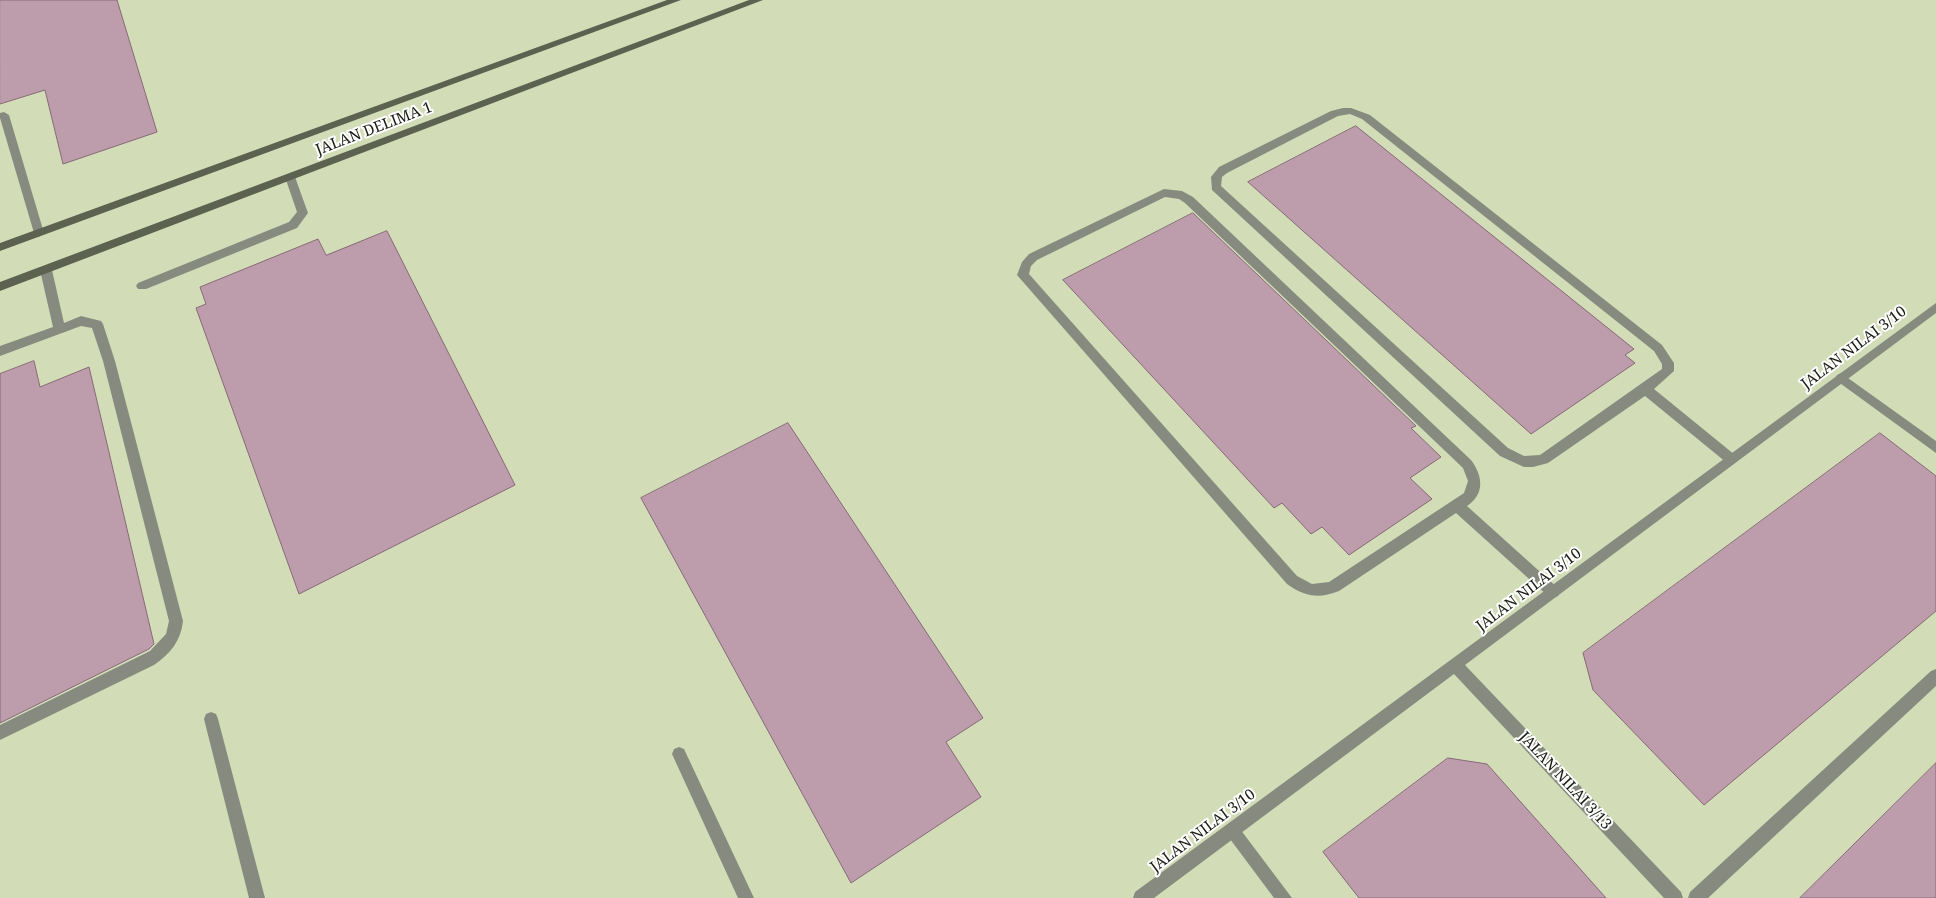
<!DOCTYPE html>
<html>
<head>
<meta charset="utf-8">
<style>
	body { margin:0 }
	canvas { display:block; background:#dee7c8 }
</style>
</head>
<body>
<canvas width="1936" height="898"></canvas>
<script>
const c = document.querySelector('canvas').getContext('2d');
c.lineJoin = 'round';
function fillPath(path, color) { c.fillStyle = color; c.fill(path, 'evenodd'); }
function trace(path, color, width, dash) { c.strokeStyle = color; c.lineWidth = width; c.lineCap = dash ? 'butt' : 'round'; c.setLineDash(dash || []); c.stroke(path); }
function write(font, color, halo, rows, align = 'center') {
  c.font = font + ' "Noto Serif",serif'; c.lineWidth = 4; c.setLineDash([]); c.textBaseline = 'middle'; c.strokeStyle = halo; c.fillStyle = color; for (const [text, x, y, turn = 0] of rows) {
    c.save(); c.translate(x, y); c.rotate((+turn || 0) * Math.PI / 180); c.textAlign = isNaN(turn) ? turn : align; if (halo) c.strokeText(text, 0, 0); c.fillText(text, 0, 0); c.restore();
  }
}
const built = new Path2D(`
	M0,0H1936V898H0Z`);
const building = new Path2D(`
	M0,0H117L157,132L63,164L45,90L0,104Z
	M1356,126L1634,349L1625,355L1635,363L1531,434L1248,182Z
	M1193,213L1416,426L1411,428L1441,457L1410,478L1432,499L1349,555L1322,527L1311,534L1282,503L1274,508L1063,280Z
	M387,231L515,485L299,594L196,308L206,304L200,287L318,239L326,255Z
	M34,361L40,387L89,367L154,644L149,649L0,723V374Z
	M788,423L983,718L946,742L981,797L851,883L641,498Z
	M1880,433L1936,476V611L1704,805L1593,690L1583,653Z
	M1448,758L1487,764L1606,898H1359L1323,852Z
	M1936,763V898H1800Z`);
const lane = new Path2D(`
	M1343,108H1351L1370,115L1662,345L1674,363V371L1654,389L1735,455L1737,459L1735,463L1731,464L1727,463L1645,396L1548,463L1533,467H1524L1500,456L1212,190L1211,177L1219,167L1331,111ZM1350,114L1362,119L1654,351L1662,364V369L1540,455L1524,456L1508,448L1221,186L1222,177L1227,173L1338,116Z
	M4,112L9,115L44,233L39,237L34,233L0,118V113Z
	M290,173L295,177L308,213L297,228L146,289H138L136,286L138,283L289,222L297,212L285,177Z
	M1164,189L1182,191L1193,197L1471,460C1483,476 1485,494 1467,506L1558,588L1560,592L1558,596L1553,598L1548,596L1456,513L1339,591C1319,599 1305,597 1287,584L1017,275L1022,262L1029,254ZM1165,197L1179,199L1185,203L1463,468L1468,481L1464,493L1329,582L1312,584L1297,576L1029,274L1031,266L1037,260Z
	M46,266L52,270L64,323L81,316L101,321L103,324L115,361L183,621C181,641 170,654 154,665L0,740V725L150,651L166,634L169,621L103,361L92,328L81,326L0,356V346L53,327L40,270Z
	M1841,373L1936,441V453L1837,381L1835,378L1837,375Z
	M1936,669V686L1708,898H1688L1690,892L1931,671Z
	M211,712L216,714L218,719L265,898H249L204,719L206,714Z
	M679,747L684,749L754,898H738L672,754L674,749Z
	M1232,822L1237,825L1292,898H1274L1227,835L1224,830L1227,825Z`);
const street = new Path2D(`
	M1936,303V313L1465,665L1681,892L1683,898H1664L1454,674L1154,898H1133L1135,892Z`);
const secondary = new Path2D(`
	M667,0H681L0,251V243Z
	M749,0H763L0,291V282Z`);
const streetNames = [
	["JALAN DELIMA 1",374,129,-21],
	["JALAN NILAI 3/10",1854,348,-37],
	["JALAN NILAI 3/10",1529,590,-37],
	["JALAN NILAI 3/13",1565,781,47],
	["JALAN NILAI 3/10",1203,831,-37]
];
fillPath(built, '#d2ddb7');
fillPath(building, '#bd9dab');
trace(building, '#876977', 1);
fillPath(lane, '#878b7f');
fillPath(street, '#878b7f');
fillPath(secondary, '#5d6250');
write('15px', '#191c11', '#fff', streetNames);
</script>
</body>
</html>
